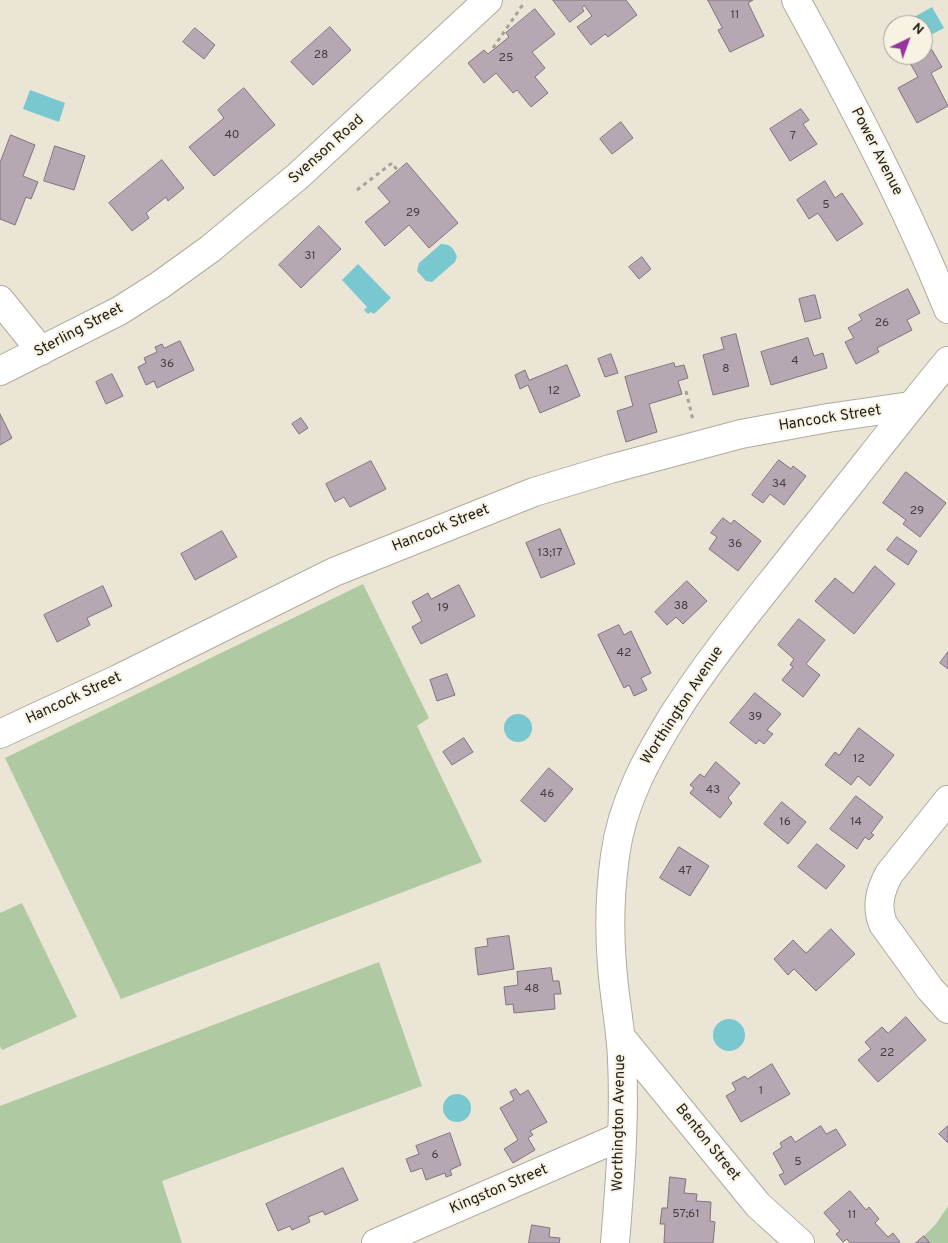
<!DOCTYPE html>
<html>
<head>
<meta charset="utf-8">
<style>
	body { margin:0 }
	#map { position:relative; width:948px; height:1243px; overflow:hidden; background:#ebe5d6; font-family:Overpass,sans-serif }
	canvas { display:block }
	.north { position:absolute; left:883px; top:15px; width:50px; height:50px; box-sizing:border-box; background:#f8f2e3; border:1px solid #a29d92; border-radius:50%; rotate:42deg; font-size:14px; font-weight:700; line-height:20px; text-align:center; color:#201e19 }
	.north::after { content:''; display:block; margin:auto; width:18px; height:22px; background:#96359d; clip-path:polygon(50% 0,100% 100%,50% 72%,0 100%) }
</style>
</head>
<body>
<div id="map">
<canvas width="948" height="1243"></canvas>
<div class="north">N</div>
</div>
<script>
const c = document.querySelector('canvas').getContext('2d');
c.lineJoin = 'round';
function fillPath(path, color) { c.fillStyle = color; c.fill(path, 'evenodd'); }
function trace(path, color, width, dash) { c.strokeStyle = color; c.lineWidth = width; c.lineCap = dash ? 'butt' : 'round'; c.setLineDash(dash || []); c.stroke(path); }
function write(font, color, halo, rows, align = 'center') {
  c.font = font + ' Overpass,sans-serif'; c.lineWidth = 4; c.setLineDash([]); c.textBaseline = 'middle'; c.strokeStyle = halo; c.fillStyle = color; for (const [text, x, y, turn = 0] of rows) {
    c.save(); c.translate(x, y); c.rotate((+turn || 0) * Math.PI / 180); c.textAlign = isNaN(turn) ? turn : align; if (halo) c.strokeText(text, 0, 0); c.fillText(text, 0, 0); c.restore();
  }
}
const green = new Path2D(`
	M363,584L429,718L417,726L482,862L121,999L5,758Z
	M22,903L77,1017L2,1050L0,1046V913Z
	M379,962L422,1086L162,1181L182,1243H0V1106Z
	M948,1206V1243H917L936,1224Z`);
const water = new Path2D(`
	M932,7L944,28L923,39V25H900Z
	M30,90L65,103L59,122L23,109Z
	M441,244C451,244 453,248 457,256L455,262L432,282L426,281L417,271L419,263Z
	M358,264L391,298L374,314L371,312L368,314L364,310L367,307L342,280Z
	M504 728a14 14 0 1 1 28 0a14 14 0 1 1-28 0Z
	M713 1035a16 16 0 1 1 32 0a16 16 0 1 1-32 0Z
	M443 1108a14 14 0 1 1 28 0a14 14 0 1 1-28 0Z`);
const building = new Path2D(`
	M553,0H626L637,15L608,37L605,34L591,45L577,27L592,16L584,5L582,8L584,11L570,22Z
	M708,0H753L748,3L764,36L730,52L718,30L722,28Z
	M535,9L555,34L532,52L545,68L535,77L548,93L531,107L517,90L513,93L496,73L484,83L468,63L484,50L488,54L509,37L506,33Z
	M330,27L351,50L313,85L291,62Z
	M195,28L215,45L204,59L183,42Z
	M932,50L942,67L931,73L948,106L917,123L898,88L918,77L910,63Z
	M244,88L275,125L214,176L189,147L224,118L218,110Z
	M801,109L809,120L803,124L817,144L790,161L770,129Z
	M621,122L633,138L612,154L600,139Z
	M11,135L35,145L23,176L38,182L31,199L26,197L15,225L0,219V163Z
	M55,146L85,156L74,190L44,181Z
	M162,160L184,188L168,201L166,197L146,213L149,218L132,231L109,203Z
	M407,163L458,223L429,248L409,225L385,246L365,222L390,202L378,188Z
	M825,181L835,198L842,193L863,224L837,241L818,213L809,219L797,200Z
	M319,226L341,249L301,288L279,265Z
	M642,257L651,269L639,279L629,267Z
	M908,289L920,313L907,320L912,330L877,348L879,352L856,364L845,342L854,338L848,328L862,320L859,315Z
	M815,295L821,318L805,322L799,299Z
	M736,334L749,386L713,395L703,355L724,349L721,338Z
	M808,338L814,356L823,353L827,368L771,385L761,352Z
	M180,341L194,370L157,388L154,381L146,385L138,367L146,363L144,358L157,352L155,347L162,344L164,348Z
	M611,354L618,373L605,377L598,359Z
	M674,363L675,367L684,365L688,378L678,381L682,394L649,404L657,432L626,442L617,411L633,406L625,377Z
	M567,365L580,396L540,413L528,385L520,389L515,375L525,370L529,380Z
	M112,374L123,396L106,404L96,382Z
	M0,414L12,438L0,445Z
	M301,418L308,428L299,434L292,424Z
	M779,460L791,469L793,466L806,476L784,505L770,494L763,503L752,495Z
	M371,461L386,489L350,507L344,497L335,502L326,484Z
	M906,472L946,503L920,537L903,524L906,520L883,503Z
	M723,518L731,524L734,520L761,541L738,571L709,549L717,537L711,533Z
	M560,529L575,564L541,578L526,543Z
	M222,531L237,557L195,580L181,554Z
	M897,537L917,551L908,565L887,550Z
	M875,566L895,584L854,634L815,601L835,578L853,593Z
	M687,581L707,601L683,624L676,617L667,625L655,612Z
	M459,585L475,616L421,644L412,627L422,621L412,602L428,593L431,599Z
	M103,586L112,606L87,618L90,625L57,642L44,615Z
	M799,619L825,640L806,664L820,675L803,697L782,680L793,667L790,665L794,659L778,645Z
	M619,625L624,635L631,631L651,673L641,678L647,690L634,696L629,685L624,688L598,635Z
	M948,652V669L940,663Z
	M447,674L455,695L437,701L430,680Z
	M755,693L781,714L767,730L773,734L764,744L759,740L756,744L730,723Z
	M859,728L894,755L870,786L858,776L851,785L825,765L835,752L839,755Z
	M464,738L473,752L452,765L443,752Z
	M716,762L740,783L728,798L732,803L720,818L690,793L694,788L690,785L700,774L704,777Z
	M549,768L573,789L545,822L521,801Z
	M856,796L883,817L871,833L874,835L869,840L865,837L857,849L830,829Z
	M782,802L806,822L788,844L764,824Z
	M817,844L845,866L826,889L798,867Z
	M679,847L709,866L690,896L660,878Z
	M831,929L855,954L816,991L794,969L788,975L774,959L793,940L806,953Z
	M509,936L514,969L478,975L475,948L488,946L487,939Z
	M551,968L553,981H559L561,994H554L555,1009L514,1013L513,1004L506,1005L504,987L518,985L517,972Z
	M906,1017L926,1040L878,1082L858,1060L871,1049L865,1042L882,1027L888,1033Z
	M772,1064L790,1094L741,1122L726,1096L736,1090L732,1083L745,1076L747,1079Z
	M516,1089L520,1095L528,1090L547,1122L530,1131L533,1135L528,1138L535,1150L513,1163L504,1149L518,1140L500,1108L514,1100L510,1092Z
	M821,1126L826,1134L836,1129L846,1145L785,1185L779,1175L784,1173L773,1153L782,1147L780,1143L791,1136L795,1142Z
	M948,1126V1143L939,1134Z
	M450,1133L461,1165L450,1170L452,1175L446,1177L445,1173L426,1180L422,1168L411,1172L406,1159L419,1154L416,1146Z
	M343,1168L358,1200L325,1215L323,1211L308,1217L310,1222L292,1230L290,1226L278,1231L266,1204Z
	M670,1177L686,1179L684,1193L697,1194L696,1201L711,1202L710,1221L715,1222L713,1243H664L665,1224H660L662,1208H667Z
	M850,1191L866,1210L869,1207L879,1219L875,1223L888,1237L893,1233L900,1242L898,1243H850L847,1239L843,1242L836,1234L840,1231L824,1213Z
	M532,1225L550,1228L549,1237L560,1238L559,1243H529Z
	M924,1236L930,1243H916Z`);
const path = new Path2D(`
	M493,48L524,3
	M357,190L392,163L398,171
	M686,391L693,420`);
const minor = new Path2D(`
	M796,0C851,101 905,202 948,309
	M0,300L41,351
	M0,371L119,311L160,285L210,249L298,176L488,0
	M0,734L118,679L334,572L534,492L610,469L741,434L828,418L910,406
	M948,800L889,874C880,891 876,906 883,924L930,989L948,1009
	M620,1036L758,1205L800,1243
	M376,1243L622,1136
	M615,1243C620,1182 625,1120 622,1059C621,1028 614,997 612,965C609,929 610,892 615,856C622,802 648,756 676,711C716,649 763,594 808,536C855,478 900,419 948,361`);
const numberNames = [
	["11",735,16],
	["28",321,56],
	["25",506,59],
	["40",232,136],
	["7",793,137],
	["5",826,206],
	["29",413,214],
	["31",310,257],
	["26",882,324],
	["4",795,362],
	["36",167,365],
	["8",726,370],
	["12",554,392],
	["34",779,485],
	["29",917,512],
	["36",735,545],
	["13;17",550,554],
	["38",681,607],
	["19",443,609],
	["42",624,654],
	["39",755,718],
	["12",859,760],
	["43",713,791],
	["46",547,795],
	["16",785,823],
	["14",856,823],
	["47",685,872],
	["48",532,990],
	["22",887,1054],
	["1",761,1092],
	["6",435,1156],
	["5",798,1163],
	["57;61",686,1215],
	["11",852,1216]
];
const streetNames = [
	["Svenson Road",327,150,-42],
	["Power Avenue",876,152,63],
	["Sterling Street",79,331,-28],
	["Hancock Street",830,419,-9],
	["Hancock Street",441,529,-22],
	["Hancock Street",74,699,-25],
	["Worthington Avenue",683,706,-57],
	["Worthington Avenue",620,1123,-89],
	["Benton Street",707,1143,51],
	["Kingston Street",499,1190,-23]
];
fillPath(green, '#afc9a2');
fillPath(water, '#79c8cf');
fillPath(building, '#b5a8b3');
trace(building, '#7f737e', 1);
trace(minor, '#b1ab9d', 30);
trace(path, '#a7a296', 3, [4, 4]);
trace(minor, '#fff', 28);
write('12px', '#454040', null, numberNames);
write('15px', '#201e19', '#f8f2e3', streetNames);
</script>
</body>
</html>
